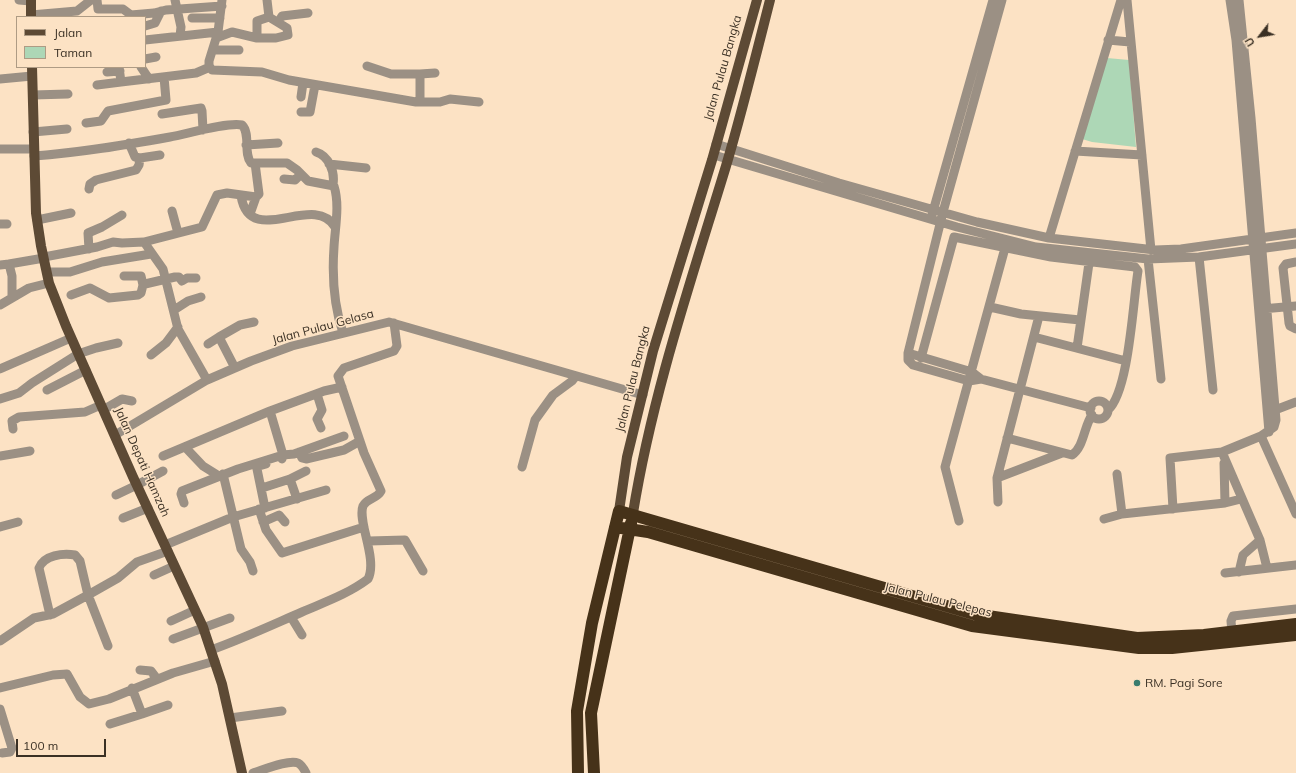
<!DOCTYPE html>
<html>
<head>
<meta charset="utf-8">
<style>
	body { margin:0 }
	#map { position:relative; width:1296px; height:773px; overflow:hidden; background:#fce2c4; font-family:Mulish,sans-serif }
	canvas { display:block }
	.legend { position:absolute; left:16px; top:16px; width:130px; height:52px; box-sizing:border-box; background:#fce2c4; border:1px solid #ae9b84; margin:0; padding:5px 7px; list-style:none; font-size:12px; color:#3a3024 }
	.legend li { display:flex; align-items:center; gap:8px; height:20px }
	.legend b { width:20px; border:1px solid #ae9b84 }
	.north { position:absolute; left:1240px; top:16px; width:40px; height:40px; -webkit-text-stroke:3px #fce2c4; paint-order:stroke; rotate:239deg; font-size:11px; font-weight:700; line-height:16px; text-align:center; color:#3a3024 }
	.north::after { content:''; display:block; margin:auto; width:14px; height:18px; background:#3a3024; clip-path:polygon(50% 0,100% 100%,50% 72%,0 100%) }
	.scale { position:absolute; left:16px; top:739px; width:90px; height:18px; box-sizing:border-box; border:2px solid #3a3024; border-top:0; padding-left:5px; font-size:12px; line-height:14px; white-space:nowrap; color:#3a3024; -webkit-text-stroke:3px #fce2c4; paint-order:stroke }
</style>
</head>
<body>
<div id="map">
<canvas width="1296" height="773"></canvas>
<ul class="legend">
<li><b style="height:5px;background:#5d4a35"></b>Jalan</li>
<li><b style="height:11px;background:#add7b6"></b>Taman</li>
</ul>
<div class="north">U</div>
<div class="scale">100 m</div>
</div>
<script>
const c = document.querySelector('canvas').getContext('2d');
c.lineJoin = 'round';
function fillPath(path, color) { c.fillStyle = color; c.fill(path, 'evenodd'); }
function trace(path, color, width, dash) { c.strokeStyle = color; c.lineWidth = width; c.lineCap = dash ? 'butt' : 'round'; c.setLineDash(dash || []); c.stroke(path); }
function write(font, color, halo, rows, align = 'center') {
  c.font = font + ' Mulish,sans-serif'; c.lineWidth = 3; c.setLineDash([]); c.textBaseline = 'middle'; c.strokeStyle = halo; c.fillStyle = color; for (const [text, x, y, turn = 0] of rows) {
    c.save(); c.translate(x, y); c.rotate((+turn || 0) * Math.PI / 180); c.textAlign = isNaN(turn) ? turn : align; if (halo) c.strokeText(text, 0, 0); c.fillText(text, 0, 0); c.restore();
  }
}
const green = new Path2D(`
	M1107,58L1129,60L1136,147L1092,142L1082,139Z`);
const minor = new Path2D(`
	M19,0L31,1
	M97,0L98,9H123L131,15L154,13L166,10L222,6
	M175,0L181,27L180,36
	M222,0L218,32L209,61V66L212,70L262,72L289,80L416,102H440L450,99L479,102
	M1127,0L1151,250
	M1230,0L1236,40L1269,432
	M1239,0L1251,118L1276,420L1274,427L1261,436L1296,514
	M31,15L77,11L91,0
	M192,18H220
	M279,21L282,16L308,13
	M145,26L155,23L161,11
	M216,38L232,32L257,38H276L288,35L287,28L269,17L267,0
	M257,38V21L269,17
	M145,40L218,32
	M1108,40L1130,42
	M213,50H239
	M145,59L156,57
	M367,66L391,74H420
	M119,67L121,82L196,73L210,67
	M141,67L149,79
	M107,72L120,71
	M0,79L32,76
	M97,85L121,82
	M33,95L68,94
	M301,97L303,83
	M420,102V74L435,73
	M301,112H310L315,85
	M162,114L201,108L202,111L203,130
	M86,123L101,121L108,111L166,100L164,77
	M33,132L67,129
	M129,143L135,157L140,158L160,155
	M716,144L839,183L977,222L1049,238L1155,250L1181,249L1296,233
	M246,145L278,143
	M0,149H34
	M1075,151L1142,155
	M316,152C329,156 335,172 333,184
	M714,155L957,227L1036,247L1148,259L1199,257L1296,244
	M34,156C79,153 125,145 170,137C187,134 227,122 242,125C251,134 243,153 251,163H287L297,170L308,181L334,186C340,205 335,228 334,247C332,275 334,306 343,333
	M329,164L366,168
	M284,179L295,180L301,174
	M89,189L90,184L96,180L136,170L139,165L140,158
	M241,196C250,250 314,191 335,227
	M172,211L178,233
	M250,214L256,197L259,194L255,163
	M932,215L993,0
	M37,220L71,213
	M0,224H7
	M1049,238L1121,0
	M89,249L88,233L102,227L122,215
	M44,257L97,247L113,242L122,243L144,242
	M1199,257L1213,390
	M1148,259L1161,379
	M1296,262L1286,264L1283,268L1289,323L1290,326L1296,329
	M9,264L44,258
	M0,265L9,264L12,276V296
	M47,272H70L102,262L151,254
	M124,276H141L143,285
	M71,295L90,288L109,298L138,295L141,293L143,285L145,284L175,277H179L182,281L187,278H196
	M0,305L29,288L49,283
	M990,307L1021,314L1080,320
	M1262,309L1296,306
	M174,310L188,301L201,297
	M1034,337L1126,361
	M208,344L219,337
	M1077,348L1089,263
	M908,353L972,372L981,379L969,381L913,365L908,360V353L943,212L1002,0
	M151,355L166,343L178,327
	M921,358L954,237L1051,257L1135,267L1138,271C1133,301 1129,392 1108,410
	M235,368L219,337L240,325L254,322
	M0,369L71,338
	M981,379L1091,408
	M207,380L178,329L163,269L144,242L202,227L217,195L227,193L256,197
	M47,390L86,370
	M317,394L322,410L317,419L321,428
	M0,399L19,393L32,383L78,354L96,348L118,343
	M1090 410a9 9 0 1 1 18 0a9 9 0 1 1-18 0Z
	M103,410L122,399L132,401
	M1275,410L1296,402
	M270,411L283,455L282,459
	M13,429L12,421L19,417L85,412L101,405
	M115,435L207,380L251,361L292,346L389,322L643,395
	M1007,438L1072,455C1084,447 1084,426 1092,415
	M185,447L203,466L219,476
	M299,452L302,458L306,459L344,450L360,441
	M1222,452L1260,540L1267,568
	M0,456L30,451
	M163,456L270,411L324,391L342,387
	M1224,463L1225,503
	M522,467L535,420L553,395L572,381L576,376
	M223,474L241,549L250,562L253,571
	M1117,474L1122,514
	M997,478L1062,453
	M290,479L306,471
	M262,488L290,479L297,499
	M116,495L137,485L163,471
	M998,502L997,478L1039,316
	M184,503L181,494L182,491L238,469L283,455L294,454L344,436
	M265,508L257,469L259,466L266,464
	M259,509L266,530L282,553L364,527
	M1173,509L1170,458L1222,452L1261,436
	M123,518L148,508
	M1104,519L1122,514L1225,503L1241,499
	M959,521L945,467L1005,248
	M263,522L279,515L285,522
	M0,527L18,522
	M369,541L405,540L423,571
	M165,545L233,517L326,490
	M1239,572L1243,555L1260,540
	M1225,573L1296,565
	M154,575L174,566
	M50,615L39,568C44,555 63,553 75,555L80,561L88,595L118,578L137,562L168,551
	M291,617L302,635
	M171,621L195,610
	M1232,632L1231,621L1233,616L1296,609
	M173,639L230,618
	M0,641L34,618L53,614L88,595L108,646
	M211,650C242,639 272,625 302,612C325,602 348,594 368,579C378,559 357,521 363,506C367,498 377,499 381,491L364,453L338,376L344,368L394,351L397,346L394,323
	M140,670L151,671L157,679
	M0,688L53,675L67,674L80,697L89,704L109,699L173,673L215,661
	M132,688L142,714L168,705
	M0,709L12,748L10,752L2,753
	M230,718L282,711
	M110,724L142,714
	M253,773C263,770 289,759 298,763C302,765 304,769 306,773`);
const major = new Path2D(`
	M31,0V17
	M32,67L36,213L41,246L49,283L66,326L133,477L203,627L222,684L242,773
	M619,511L627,457L653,351L712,160L757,0
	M633,513C652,395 691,281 726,166C742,112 756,55 770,0`);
const highway = new Path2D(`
	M615,527L648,532L972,626L1139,648H1172L1296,635
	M578,773L577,711L592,623L619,511L974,614L1137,638L1204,635L1296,624
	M594,773L591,713L631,523`);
const markers = [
	[1137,683,4,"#397c6e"]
];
const streetNames = [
	["Jalan Pulau Bangka",723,68,-74],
	["Jalan Pulau Gelasa",323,327,-15],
	["Jalan Pulau Bangka",633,379,-76],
	["Jalan Depati Hamzah",142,462,66],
	["Jalan Pulau Pelepas",938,600,14]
];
const poiNames = [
	["RM. Pagi Sore",1145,683]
];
fillPath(green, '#add7b6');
trace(minor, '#9b9084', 9);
trace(major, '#5d4a35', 10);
trace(highway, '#463219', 12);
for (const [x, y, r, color] of markers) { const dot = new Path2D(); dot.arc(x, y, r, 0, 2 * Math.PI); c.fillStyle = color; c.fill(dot); trace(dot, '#fce2c4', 1.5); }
write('12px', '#3a3024', '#fce2c4', streetNames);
write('12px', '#3a3024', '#fce2c4', poiNames, 'left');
</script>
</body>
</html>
